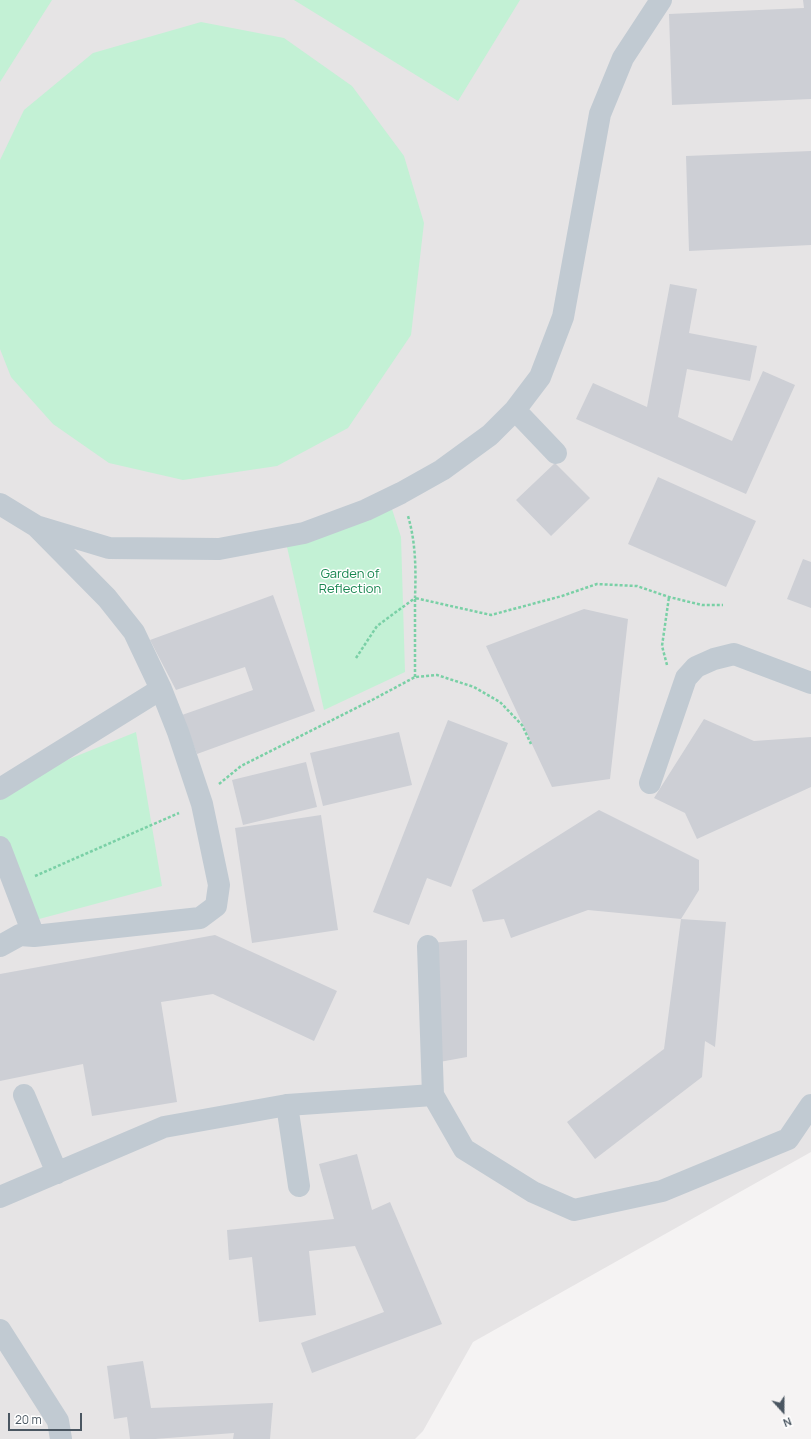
<!DOCTYPE html>
<html>
<head>
<meta charset="utf-8">
<style>
	body { margin:0 }
	#map { position:relative; width:811px; height:1439px; overflow:hidden; background:#f5f3f3; font-family:Manrope,sans-serif }
	canvas { display:block }
	.north { position:absolute; left:763px; top:1391px; width:40px; height:40px; -webkit-text-stroke:3px #fff; paint-order:stroke; rotate:159deg; font-size:11px; font-weight:700; line-height:16px; text-align:center; color:#4a5661 }
	.north::after { content:''; display:block; margin:auto; width:14px; height:18px; background:#4a5661; clip-path:polygon(50% 0,100% 100%,50% 72%,0 100%) }
	.scale { position:absolute; left:8px; top:1413px; width:74px; height:18px; box-sizing:border-box; border:2px solid #4a5661; border-top:0; padding-left:5px; font-size:12px; line-height:14px; white-space:nowrap; color:#4a5661; -webkit-text-stroke:3px #fff; paint-order:stroke }
</style>
</head>
<body>
<div id="map">
<canvas width="811" height="1439"></canvas>
<div class="north">N</div>
<div class="scale">20 m</div>
</div>
<script>
const c = document.querySelector('canvas').getContext('2d');
c.lineJoin = 'round';
function fillPath(path, color) { c.fillStyle = color; c.fill(path, 'evenodd'); }
function trace(path, color, width, dash) { c.strokeStyle = color; c.lineWidth = width; c.lineCap = dash ? 'butt' : 'round'; c.setLineDash(dash || []); c.stroke(path); }
function write(font, color, halo, rows, align = 'center') {
  c.font = font + ' Manrope,sans-serif'; c.lineWidth = 3; c.setLineDash([]); c.textBaseline = 'middle'; c.strokeStyle = halo; c.fillStyle = color; for (const [text, x, y, turn = 0] of rows) {
    c.save(); c.translate(x, y); c.rotate((+turn || 0) * Math.PI / 180); c.textAlign = isNaN(turn) ? turn : align; if (halo) c.strokeText(text, 0, 0); c.fillText(text, 0, 0); c.restore();
  }
}
const education = new Path2D(`
	M0,0H811V1152L473,1342L423,1431L415,1439H0Z`);
const green = new Path2D(`
	M0,0H52L0,82Z
	M294,0H520L458,101Z
	M201,22L284,38L352,86L404,156L424,223L411,335L348,428L277,466L183,480L109,463L53,424L11,377L0,349V160L24,110L93,53Z
	M391,506L401,537L405,672L324,710L287,547Z
	M136,732L162,886L28,922L0,847V787Z`);
const building = new Path2D(`
	M803,0H811V99L672,105L669,14L804,8Z
	M811,151V245L689,251L686,156Z
	M670,284L697,289L689,333L757,346L750,381L687,369L678,417L732,441L763,371L795,385L746,494L576,419L593,383L647,407Z
	M555,463L590,498L551,536L516,500Z
	M658,477L756,521L726,587L628,544Z
	M803,559L811,562V608L787,599Z
	M273,595L315,711L197,754L182,715L253,690L245,667L176,690L150,640Z
	M584,609L628,619L610,779L552,787L486,646Z
	M704,719L754,741L811,737V787L697,839L685,813L654,798Z
	M448,720L508,743L451,887L427,878L409,925L373,912Z
	M399,732L412,785L323,806L310,753Z
	M306,762L317,807L243,825L232,780Z
	M599,810L699,860V890L681,919L588,910L511,938L504,919L483,922L472,890Z
	M321,815L338,930L252,943L235,828Z
	M681,919L726,922L715,1047L705,1041L702,1077L595,1159L567,1122L664,1049Z
	M215,935L337,991L314,1041L213,994L161,1002L177,1102L92,1116L83,1064L0,1081V974Z
	M467,940V1057L434,1063L430,943Z
	M357,1154L372,1210L390,1202L442,1324L312,1373L301,1343L384,1312L355,1246L309,1251L316,1315L259,1322L252,1257L229,1260L227,1230L334,1219L319,1164Z
	M143,1361L151,1408L273,1403L270,1439H233L234,1433L155,1439H130L127,1417L114,1419L107,1366Z`);
const path = new Path2D(`
	M356,658L377,626L415,598C416,571 416,543 408,516
	M667,665L662,646L669,597
	M415,677V598L491,615L562,596L597,584L637,586L669,597L702,605H723
	M219,784L241,766L374,699L415,677L437,675L474,687L500,702L522,725L531,744
	M35,876L179,813`);
const minor = new Path2D(`
	M515,410L556,453
	M0,504L36,526L107,598L134,632L161,689L178,732L202,804L219,885L216,906L200,918L34,936L20,935L0,946
	M36,526L109,548L219,549L304,533L366,510L401,493L442,470L490,435L515,410L540,377L563,317L600,114L623,58L661,0
	M650,783L686,678L696,667L714,659L734,654L811,683
	M0,789L161,689
	M0,847L34,936
	M428,946L433,1095L464,1149L533,1192L574,1210L662,1191L788,1139L811,1105
	M24,1095L57,1173
	M287,1105L299,1186
	M0,1197L164,1127L287,1105L433,1095
	M0,1330L58,1421L61,1439`);
const parkNames = [
	["Garden of",350,574],
	["Reflection",350,589]
];
fillPath(education, '#e6e4e5');
fillPath(green, '#c3f1d5');
fillPath(building, '#cdcfd5');
trace(path, '#7ad0a6', 2.5, [3, 2]);
trace(minor, '#c1cad2', 22);
write('13px', '#17864f', '#fff', parkNames);
</script>
</body>
</html>
